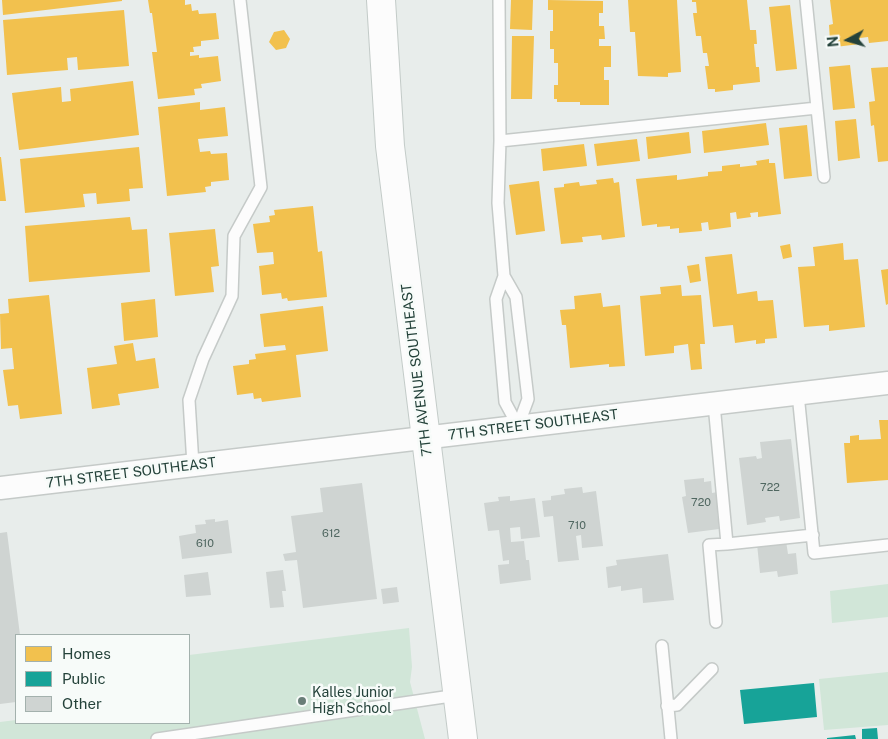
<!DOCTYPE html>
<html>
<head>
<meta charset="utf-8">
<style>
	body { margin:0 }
	#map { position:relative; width:888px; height:739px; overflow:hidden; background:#e8edeb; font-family:"Public Sans",sans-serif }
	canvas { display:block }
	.legend { position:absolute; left:15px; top:634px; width:175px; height:90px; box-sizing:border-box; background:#f7fbf9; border:1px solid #a3b1ad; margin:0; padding:6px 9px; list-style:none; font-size:15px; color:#24423a }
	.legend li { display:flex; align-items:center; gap:10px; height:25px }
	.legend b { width:25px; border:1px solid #a3b1ad }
	.north { position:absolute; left:823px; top:15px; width:50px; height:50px; -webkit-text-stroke:4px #f7fbf9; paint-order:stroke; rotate:264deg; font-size:14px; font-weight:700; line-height:20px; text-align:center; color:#24423a }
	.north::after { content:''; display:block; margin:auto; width:18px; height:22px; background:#24423a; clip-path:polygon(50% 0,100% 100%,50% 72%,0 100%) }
</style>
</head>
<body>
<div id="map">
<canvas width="888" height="739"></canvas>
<ul class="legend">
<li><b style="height:14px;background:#f2c14e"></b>Homes</li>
<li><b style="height:14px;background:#17a398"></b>Public</li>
<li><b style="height:14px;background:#cfd4d2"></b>Other</li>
</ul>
<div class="north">N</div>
</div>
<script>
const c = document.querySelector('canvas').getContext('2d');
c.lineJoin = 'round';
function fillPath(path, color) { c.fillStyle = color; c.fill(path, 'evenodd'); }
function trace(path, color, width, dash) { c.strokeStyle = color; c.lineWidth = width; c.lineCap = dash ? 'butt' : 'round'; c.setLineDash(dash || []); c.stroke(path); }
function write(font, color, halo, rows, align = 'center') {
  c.font = font + ' "Public Sans",sans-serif'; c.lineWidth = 5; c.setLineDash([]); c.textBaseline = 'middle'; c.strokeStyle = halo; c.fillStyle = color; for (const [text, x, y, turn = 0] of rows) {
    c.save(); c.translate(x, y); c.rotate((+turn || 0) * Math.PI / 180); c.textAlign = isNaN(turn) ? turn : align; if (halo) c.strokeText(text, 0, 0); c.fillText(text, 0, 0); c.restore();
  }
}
const green = new Path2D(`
	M888,584V617L832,623L830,591Z
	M409,628L412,667L410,682L425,739H0V722L16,720V723H189V655Z
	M888,672V725L824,730L819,679Z`);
const homes = new Path2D(`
	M2,0H122V1L3,15Z
	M148,0H185V5L191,4L192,11L198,10L199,14L216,13L219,39L201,41V46L193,47L194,52H190V56L199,55V58L218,56L221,81L201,84L202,88L194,89L195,95L158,99L152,52H157L152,13H150Z
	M511,0H533L532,30L510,29Z
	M548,0L603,1V13H599V26H604L605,39H599V46H611V67H604V80H609V105H580V102H557V99H554V85H558V63H554V49H550V31H553V10H548Z
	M628,0H677L681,72L668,73V77L638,76L635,32H630Z
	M692,0H747L750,30H756L757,44H754L756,67H759L760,82L733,85V90L715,92V89H708L705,66H709L707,53H703L701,36H696L693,13H697L696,2H692Z
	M830,0H888V41L869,43L868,37L860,38V44L835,47V40L830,41L829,25L833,24Z
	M790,5L797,69L776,71L769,7Z
	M124,10L129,66L78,70L77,57L67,58L68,70L7,75L3,20Z
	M284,30L290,39L286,48L276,50L269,42L274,32Z
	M512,36H534L532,99H511Z
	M850,65L855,108L833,110L829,67Z
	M888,67V161L878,162L874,125L871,126L869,102L875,101L871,68Z
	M133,81L139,135L19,150L12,93L61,87L62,102L71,101L70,89Z
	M200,102V110L225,107L228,136L198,139L200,152L210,151L211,154L227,153L229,180L211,182V186L205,187L206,192L167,196L158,107Z
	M856,119L860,158L838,161L835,121Z
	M766,123L769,145L704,153L702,131Z
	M807,125L812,176L784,179L779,128Z
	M689,132L691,153L648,159L646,137Z
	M637,139L640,161L597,166L594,144Z
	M584,144L587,166L543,171L541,149Z
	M139,147L143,188L129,189L130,201L97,204L96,193L83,194L85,207L25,213L20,159Z
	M0,157H1L6,201H0Z
	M769,159V163H775L781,214L758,217V212L750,213L751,217L737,219L736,212L730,213L731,227L709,230L708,222L701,223L702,231L679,233V228L670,229V226L657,227V224L642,226L636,179L677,175V180L708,176V172L722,171V166L740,164V167L757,165L756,161Z
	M613,178L614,183L619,182L625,237L602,240L601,235L582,237L583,242L561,244L554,188L564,187V184L579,182L580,186L597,184L596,180Z
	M539,181L545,231L516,235L509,185Z
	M313,206L318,252L322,251L327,297L288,301L287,298L282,299L281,293L262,295L259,266L274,264L273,252L257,253L253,224L270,222L269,216L275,215L274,210Z
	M130,217L132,230L147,229L150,272L29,282L25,226Z
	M215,229L219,266L211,267L214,292L175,296L169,233Z
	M843,243L844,260L858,259L865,327L829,331V325L804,327L798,267L815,266L813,247Z
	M790,244L792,257L783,259L780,246Z
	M732,254L737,294L757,291L758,301L773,300L777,338L765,339V343L756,344V340L735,343L733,325L713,327L705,257Z
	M699,264L701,281L690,283L687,266Z
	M888,269V304L886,305L881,270Z
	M681,285L682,296L701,295L705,344H700L702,369L691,370L688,344L674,346V353L645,356L640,296L661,294L660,287Z
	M601,293L603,307L620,305L625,366L609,367V364L570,368L566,325H562L560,310L575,309L574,296Z
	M49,295L62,414L20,419L18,405L8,406L3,370L14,369L12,348L1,349L0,314L9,313L8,299Z
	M155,299L158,337L124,341L121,303Z
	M323,306L328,351L296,355L301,397L262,402L261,398L254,399L253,393L237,395L233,366L249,364V360L256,359L255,354L286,350L285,345L264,347L260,314Z
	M133,343L136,361L155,358L159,388L118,394L120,405L92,409L87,368L117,364L114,346Z
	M879,420H888V480L847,483L844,443H850V436L859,435V440L881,439Z`);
const public = new Path2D(`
	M814,683L817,717L744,724L740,690Z
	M877,728L878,739H862V729Z
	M855,735L856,739H827V738Z`);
const building = new Path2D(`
	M791,439L800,518L780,521L779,516L765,518L766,522L747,525L739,458L756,456L757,459L762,458L760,442Z
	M704,478V482L711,481L712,493L718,492L720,510H717L719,529L688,533L682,497L686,496L684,480Z
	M362,483L377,599L303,608L297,560L285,561L283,554L296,552L291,516L323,512L320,488Z
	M582,487L583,493L596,491L603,546L582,548L581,535L576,536L579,560L558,562L553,516L544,517L542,501L551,500V496L565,494L564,489Z
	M510,496V501L535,498L540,537L521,539L520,527L510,528L511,542L524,541L526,560H529L531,580L500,584L498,565L509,564V560L503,561L499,530L488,531L484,503L499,501L498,497Z
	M215,519V522L228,520L232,553L182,559L179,536L196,533L195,525L206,524L205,520Z
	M7,532L20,635H16V702L0,704V533Z
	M786,541L788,554L796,553L798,574L778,577L777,571L760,573L757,544Z
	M668,554L674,600L643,603L642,588L621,591V586L608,588L606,567L617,565L616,560Z
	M283,570L286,591H282L284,607L270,608L266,572Z
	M208,572L211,595L186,597L184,575Z
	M397,587L399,602L383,604L381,589Z`);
const lane = new Path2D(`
	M499,0L500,141L498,203L504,276L516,297L528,399L518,426
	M806,0L824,177
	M500,141L817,108
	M504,276L496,299L505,402L518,426
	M798,394L814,553L888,545
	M714,404L727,544L813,535
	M193,465L189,400L203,359L232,296L234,236L261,187L240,0
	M716,622L709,545L727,544
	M662,646L671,739
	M667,706L677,705L712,669
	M157,739L458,695`);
const street = new Path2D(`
	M0,488L888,383`);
const secondary = new Path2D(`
	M381,0L390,146L463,739`);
const markers = [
	[302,701,5,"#697e78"]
];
const numberNames = [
	["722",770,488],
	["720",701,503],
	["710",577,526],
	["612",331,534],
	["610",205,544]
];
const streetNames = [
	["7TH AVENUE SOUTHEAST",417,370,-97],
	["7TH STREET SOUTHEAST",533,425,-7],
	["7TH STREET SOUTHEAST",131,473,-7]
];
const poiNames = [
	["Kalles Junior",312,693],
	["High School",312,709]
];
fillPath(green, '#d1e6d8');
fillPath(homes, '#f2c14e');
fillPath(public, '#17a398');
fillPath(building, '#cfd4d2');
trace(lane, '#c5cac8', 14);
trace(street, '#c5cac8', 25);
trace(secondary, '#c3cbc8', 30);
trace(lane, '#fcfcfc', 11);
trace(street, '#fcfcfc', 22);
trace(secondary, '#fcfcfc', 28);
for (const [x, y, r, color] of markers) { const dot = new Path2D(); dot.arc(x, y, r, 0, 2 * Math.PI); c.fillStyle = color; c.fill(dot); trace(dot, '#f7fbf9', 2); }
write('11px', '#506761', null, numberNames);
write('14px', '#24423a', '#f7fbf9', streetNames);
write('14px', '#24423a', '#f7fbf9', poiNames, 'left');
</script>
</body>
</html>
